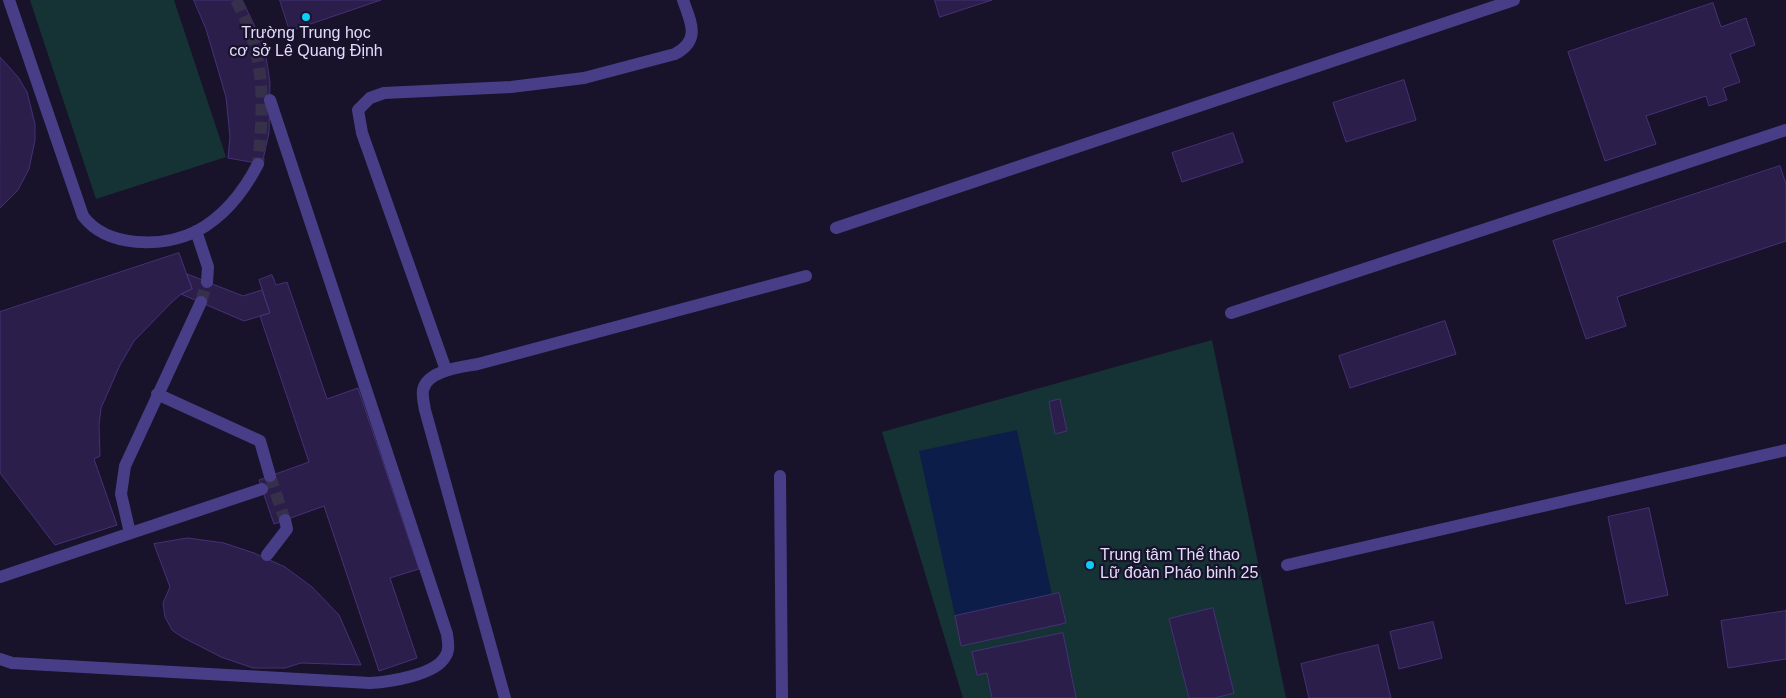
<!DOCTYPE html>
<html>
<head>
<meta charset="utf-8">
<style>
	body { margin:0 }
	canvas { display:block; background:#18122a }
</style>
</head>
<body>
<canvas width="1786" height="698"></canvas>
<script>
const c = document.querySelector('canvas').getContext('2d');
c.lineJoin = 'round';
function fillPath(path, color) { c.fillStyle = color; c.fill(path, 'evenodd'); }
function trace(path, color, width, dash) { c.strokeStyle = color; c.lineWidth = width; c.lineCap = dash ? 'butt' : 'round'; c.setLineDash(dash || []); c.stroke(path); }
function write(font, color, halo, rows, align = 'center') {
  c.font = font + ' Helvetica,sans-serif'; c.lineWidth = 4.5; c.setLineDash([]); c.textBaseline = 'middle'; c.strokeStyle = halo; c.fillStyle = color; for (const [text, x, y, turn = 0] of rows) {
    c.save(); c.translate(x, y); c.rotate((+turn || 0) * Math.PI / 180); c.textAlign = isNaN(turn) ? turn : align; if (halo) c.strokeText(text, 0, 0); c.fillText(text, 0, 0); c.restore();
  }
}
const green = new Path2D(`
	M30,0H174L226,157L96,199Z
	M1212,340L1286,698H963L882,432Z`);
const water = new Path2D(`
	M1017,430L1052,595L955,616L919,451Z`);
const building = new Path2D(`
	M194,0H242L264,45L270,82L269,133L262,164L228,158L230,137L226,97L206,29Z
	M280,0H381L290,31Z
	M935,0H992L940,17Z
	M1713,3L1721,27L1746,18L1755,45L1730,54L1740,82L1723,88L1727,100L1709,106L1706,96L1646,116L1656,144L1605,161L1568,52Z
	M0,57L18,77L27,92L35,124V140L29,169L18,190L0,208Z
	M1404,80L1416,120L1346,142L1333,103Z
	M1233,133L1243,162L1182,182L1172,153Z
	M1780,166L1786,184V241L1617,297L1626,326L1586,339L1553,241Z
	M179,253L192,289L181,294L170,304L134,341L120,365L101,408L99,425L100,456L94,459L117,525L55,545L0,473V312Z
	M187,274L243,296L262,290L270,313L244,321L181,294L192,289Z
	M272,275L276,285L287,282L327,399L358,388L419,569L390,578L417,658L379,671L324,506L274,524L259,480L309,462L260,316L270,313L259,280Z
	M1445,321L1456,354L1350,388L1339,356Z
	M1060,399L1067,431L1055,434L1049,402Z
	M1649,508L1668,595L1626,604L1608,517Z
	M188,538L224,543L254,553L285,567L312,587L339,615L361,665L301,663L285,668H253L221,657L182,637L172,630L165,617L163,603L170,587L154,544Z
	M1059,593L1066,623L961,646L955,616Z
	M1213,608L1234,693L1215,698H1189L1169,619Z
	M1786,611V659L1728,668L1721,621Z
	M1433,622L1442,658L1399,669L1390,632Z
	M1063,633L1076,698H992L987,673L977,675L972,652Z
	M1378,645L1391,698H1309L1301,664Z`);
const minorTunnel = new Path2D(`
	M236,0C266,55 264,103 258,164
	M201,302L207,282
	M270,476L285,520`);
const minor = new Path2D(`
	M9,0L83,216C107,248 163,248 197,231C225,216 244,191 258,164
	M836,228L1514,0
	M196,231L208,267L207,282
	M1231,313L1786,130
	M446,370L362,133L358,110L370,98L384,93L511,87L584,78L675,54C701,40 691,23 683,0
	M157,394L260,441L270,476
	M780,476L782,698
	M130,533L121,494L125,466L201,302
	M267,555L287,529L285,520
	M1287,565L1786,450
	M0,577L262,489
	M0,659L12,663L370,683C389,682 435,675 445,657C450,650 448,642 447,634L270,100
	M505,698L425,410C424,404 422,396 423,390C427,370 462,367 478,364L806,276`);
const markers = [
	[306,17,5,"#0eccf8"],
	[1090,565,5,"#0eccf8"]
];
const poiNames = [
	["Trường Trung học",306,34],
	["cơ sở Lê Quang Định",306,52],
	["Trung tâm Thể thao",1100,556,"left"],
	["Lữ đoàn Pháo binh 25",1100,574,"left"]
];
fillPath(green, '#153334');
fillPath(water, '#0d1d49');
fillPath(building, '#2b1e4b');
trace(building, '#453176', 1);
trace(minorTunnel, '#36304a', 12, [12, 6]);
trace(minor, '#483e88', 12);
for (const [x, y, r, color] of markers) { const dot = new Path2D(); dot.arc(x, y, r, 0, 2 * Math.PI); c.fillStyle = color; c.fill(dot); trace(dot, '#18122a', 2); }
write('16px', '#e3dcfe', '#18122a', poiNames);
</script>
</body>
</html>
